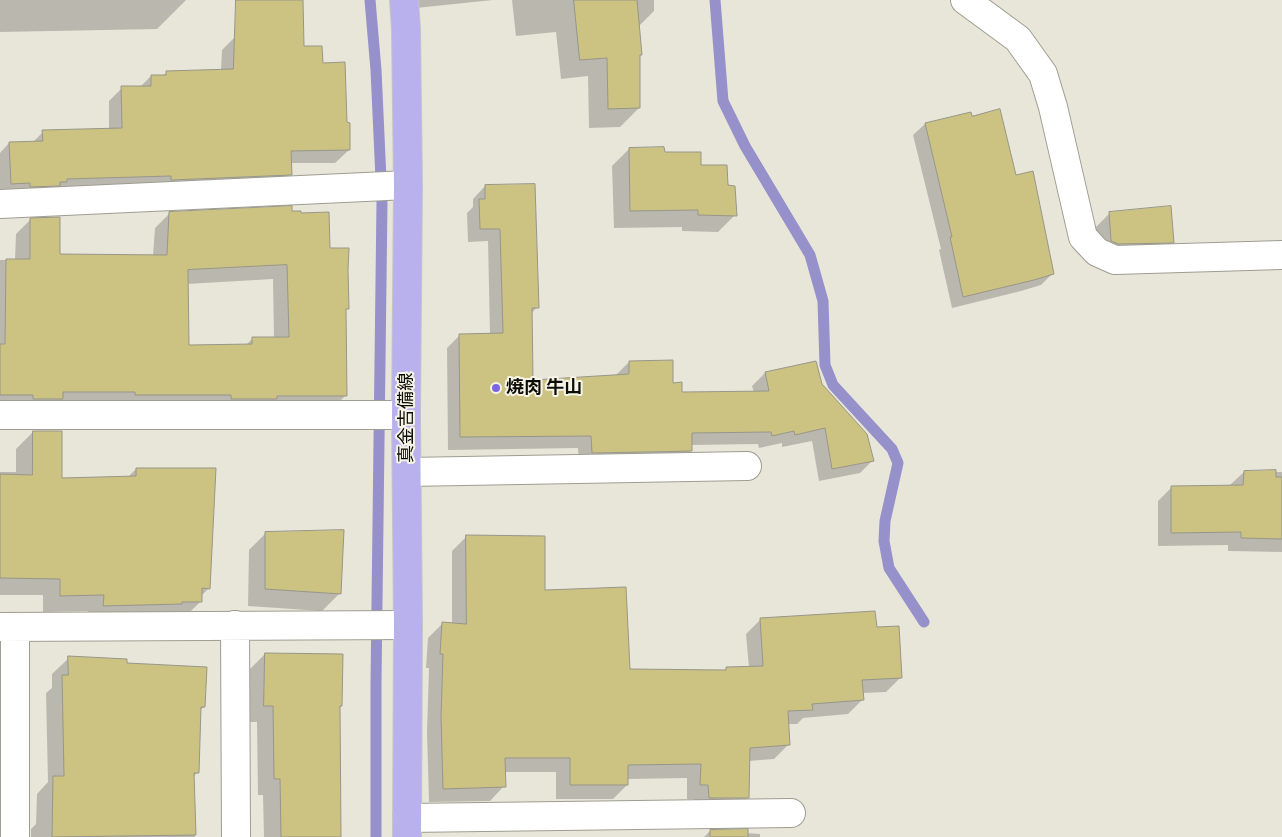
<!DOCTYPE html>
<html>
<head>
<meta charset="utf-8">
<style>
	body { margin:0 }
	canvas { display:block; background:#e8e6d9 }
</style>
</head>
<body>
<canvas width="1282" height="837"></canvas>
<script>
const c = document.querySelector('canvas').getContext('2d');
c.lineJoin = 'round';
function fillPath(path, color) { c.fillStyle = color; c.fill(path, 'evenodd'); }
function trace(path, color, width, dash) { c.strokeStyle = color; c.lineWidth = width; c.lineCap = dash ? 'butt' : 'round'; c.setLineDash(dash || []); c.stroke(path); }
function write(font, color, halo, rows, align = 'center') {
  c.font = font + ' "IBM Plex Serif","Noto Sans JP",serif'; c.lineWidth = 4; c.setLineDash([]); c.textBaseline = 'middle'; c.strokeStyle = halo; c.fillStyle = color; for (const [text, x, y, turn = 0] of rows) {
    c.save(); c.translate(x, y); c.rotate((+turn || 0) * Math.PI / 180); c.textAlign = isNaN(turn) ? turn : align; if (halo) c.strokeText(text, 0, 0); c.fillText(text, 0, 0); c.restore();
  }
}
const shadow = new Path2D(`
	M0,0H186L157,29L0,32Z
	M415,0H493L416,8Z
	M512,0H654V11L638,27L639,108L620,127L589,128L588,76L561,79L556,32L516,36Z
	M235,37L322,65L346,123L349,150L335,163H290V174L277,187L0,196V153L9,143H32L43,132L109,129V101L122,88L140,87L151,76H163L167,72L221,70L222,50Z
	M971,118L1015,176L1052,274L1041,285L1021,291L952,308L939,250L941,249L913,135L925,124Z
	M629,149L664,153L700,167L727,187L735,215L718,232L682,231V227L614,228L612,166Z
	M485,186L537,307L531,314L532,381L616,375L629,362L672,384L681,393L754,392L752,386L765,373L815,362L820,385L873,460L860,473L819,481L812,441L782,447V443L759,448L758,444L691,445V450L678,463L579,465L578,448L448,450L447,348L460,335H490L488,241L468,242L467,213L473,207V199Z
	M291,212L329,250L348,308L345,311L346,395L331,410H0V260H15L16,234L31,219L58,255L153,256L155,228L170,213ZM273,279L274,338H253L245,346H188L187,284Z
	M1110,213L1173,242L1156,259L1101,261L1093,230Z
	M33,432L61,479L128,477L136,469L209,588L200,597L201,601L184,618L87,622L88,611L43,612V595H0V472H16V449Z
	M1244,472H1282V552L1228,551V545L1158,546V501L1172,487L1230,485Z
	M266,533L339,594L322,611L248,606L249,550Z
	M467,536L544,592L628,671H724L727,668H749L746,634L761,619L876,628L901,677L886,692L862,693V700L848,714L803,718L797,724H788L789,744L774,759L748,761V797L733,812H695L694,799H687V778L627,779V785L613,799H556V772H504V786L490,801L429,802L427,732L429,668H426L428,638L442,624H452V551Z
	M265,654L341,706L339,708L340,837H264L263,795H258L257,722H248V671Z
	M69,658L125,664L204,707L199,711L198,772L193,777L195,837H31V829L36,824L37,794L48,782L46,693L52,688V674Z
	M710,831L760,834V837H704Z`);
const stream = new Path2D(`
	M370,0L376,70L382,201L376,683V837
	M715,0L723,101L745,146L810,255L823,301L825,365L833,385L892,449L898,463L885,521L884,541L889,568L924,622`);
const building = new Path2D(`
	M236,0H303L304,46H322L323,63L345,62L347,122L350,123V150L291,151L292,175L171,180V176L67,179V182H60V186L30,187V183L11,184L9,142L43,141L42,130L122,128L121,86H151V75H166V71L233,69Z
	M574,0H637L642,55H640V108L608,109L607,58L580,60Z
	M1000,109L1016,175L1033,171L1054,274L1034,280L963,297L950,237H952L925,123L971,112L972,116Z
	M664,147L665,152H701V165H727L728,185L735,186L737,216L698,215V210L630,211L629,148Z
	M535,184L539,308H532L533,380L629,374V361L673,360V383L682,382V392L769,391L765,372L816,361L822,384L867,434L874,461L832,469L825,428L795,435L794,431L772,436L771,432L692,433V451L646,452L592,453L591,436L460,437L459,334L503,333L500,229H480L479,199H485V185Z
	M292,206V211H301V213L329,212L330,248H349L348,269L349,309H346L347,396H277V399H231V395H135V392H63V399H33V395H0V344H5L6,259H30V218L60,217V254L167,255L169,212ZM287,265L289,337H252V344L189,345L188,270Z
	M1171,206L1174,243L1118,244L1111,241L1109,212Z
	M33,431H62V478L136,476V468H216L210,589L202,588V602H182V604L103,606L104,595L60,596V579L0,578V474L32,475Z
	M1276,470V477H1282V539L1241,538V532L1171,533V486L1243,485L1244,471Z
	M344,530L341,594L265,589V532Z
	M466,535L545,536V590L626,587L630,669L726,670V667L763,666L760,618L875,611L877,627L899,626L902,678L862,680L864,700L812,704L813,710L788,711L790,745L750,748L749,798H709L708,785H700L701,764L628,765V785H570V758H505L506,787L443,789L441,717L443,654H440L442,622L466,624Z
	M265,653L343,654L342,706H340L341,837H281L280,779H274L273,706H264Z
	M68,656L127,659V663L207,667L205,707H201L199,773H194L196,835L52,837L53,776H64L62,675H68Z
	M748,829V837H710V830Z`);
const minor = new Path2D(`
	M965,0L1018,39L1043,74L1053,107L1083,237L1097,252L1115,260L1282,255
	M0,204L408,185
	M0,415H406
	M407,472L747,466
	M235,625L236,837
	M0,627L408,625
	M407,818L791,813
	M15,837V627`);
const major = new Path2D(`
	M404,0L406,29L408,185L406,415L408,625L407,837`);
const markers = [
	[496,388,5,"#7b66e1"]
];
const poiNames = [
	["焼肉 牛山",506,388]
];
const streetNames = [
	["真金吉備線",407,418,-90]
];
fillPath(shadow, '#0003');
trace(stream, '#9691cb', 11);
fillPath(building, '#ccc282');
trace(building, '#979689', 1);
trace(minor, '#9f9d91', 30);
trace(major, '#c5c5c4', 30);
trace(minor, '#fff', 28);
trace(major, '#b9b1ee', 28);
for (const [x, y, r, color] of markers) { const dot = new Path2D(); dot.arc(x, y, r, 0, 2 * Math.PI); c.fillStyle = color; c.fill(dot); trace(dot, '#f5f4e6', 2); }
write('bold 18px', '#0d0d08', '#f5f4e6', poiNames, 'left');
write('18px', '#0d0d08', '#f5f4e6', streetNames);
</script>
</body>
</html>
